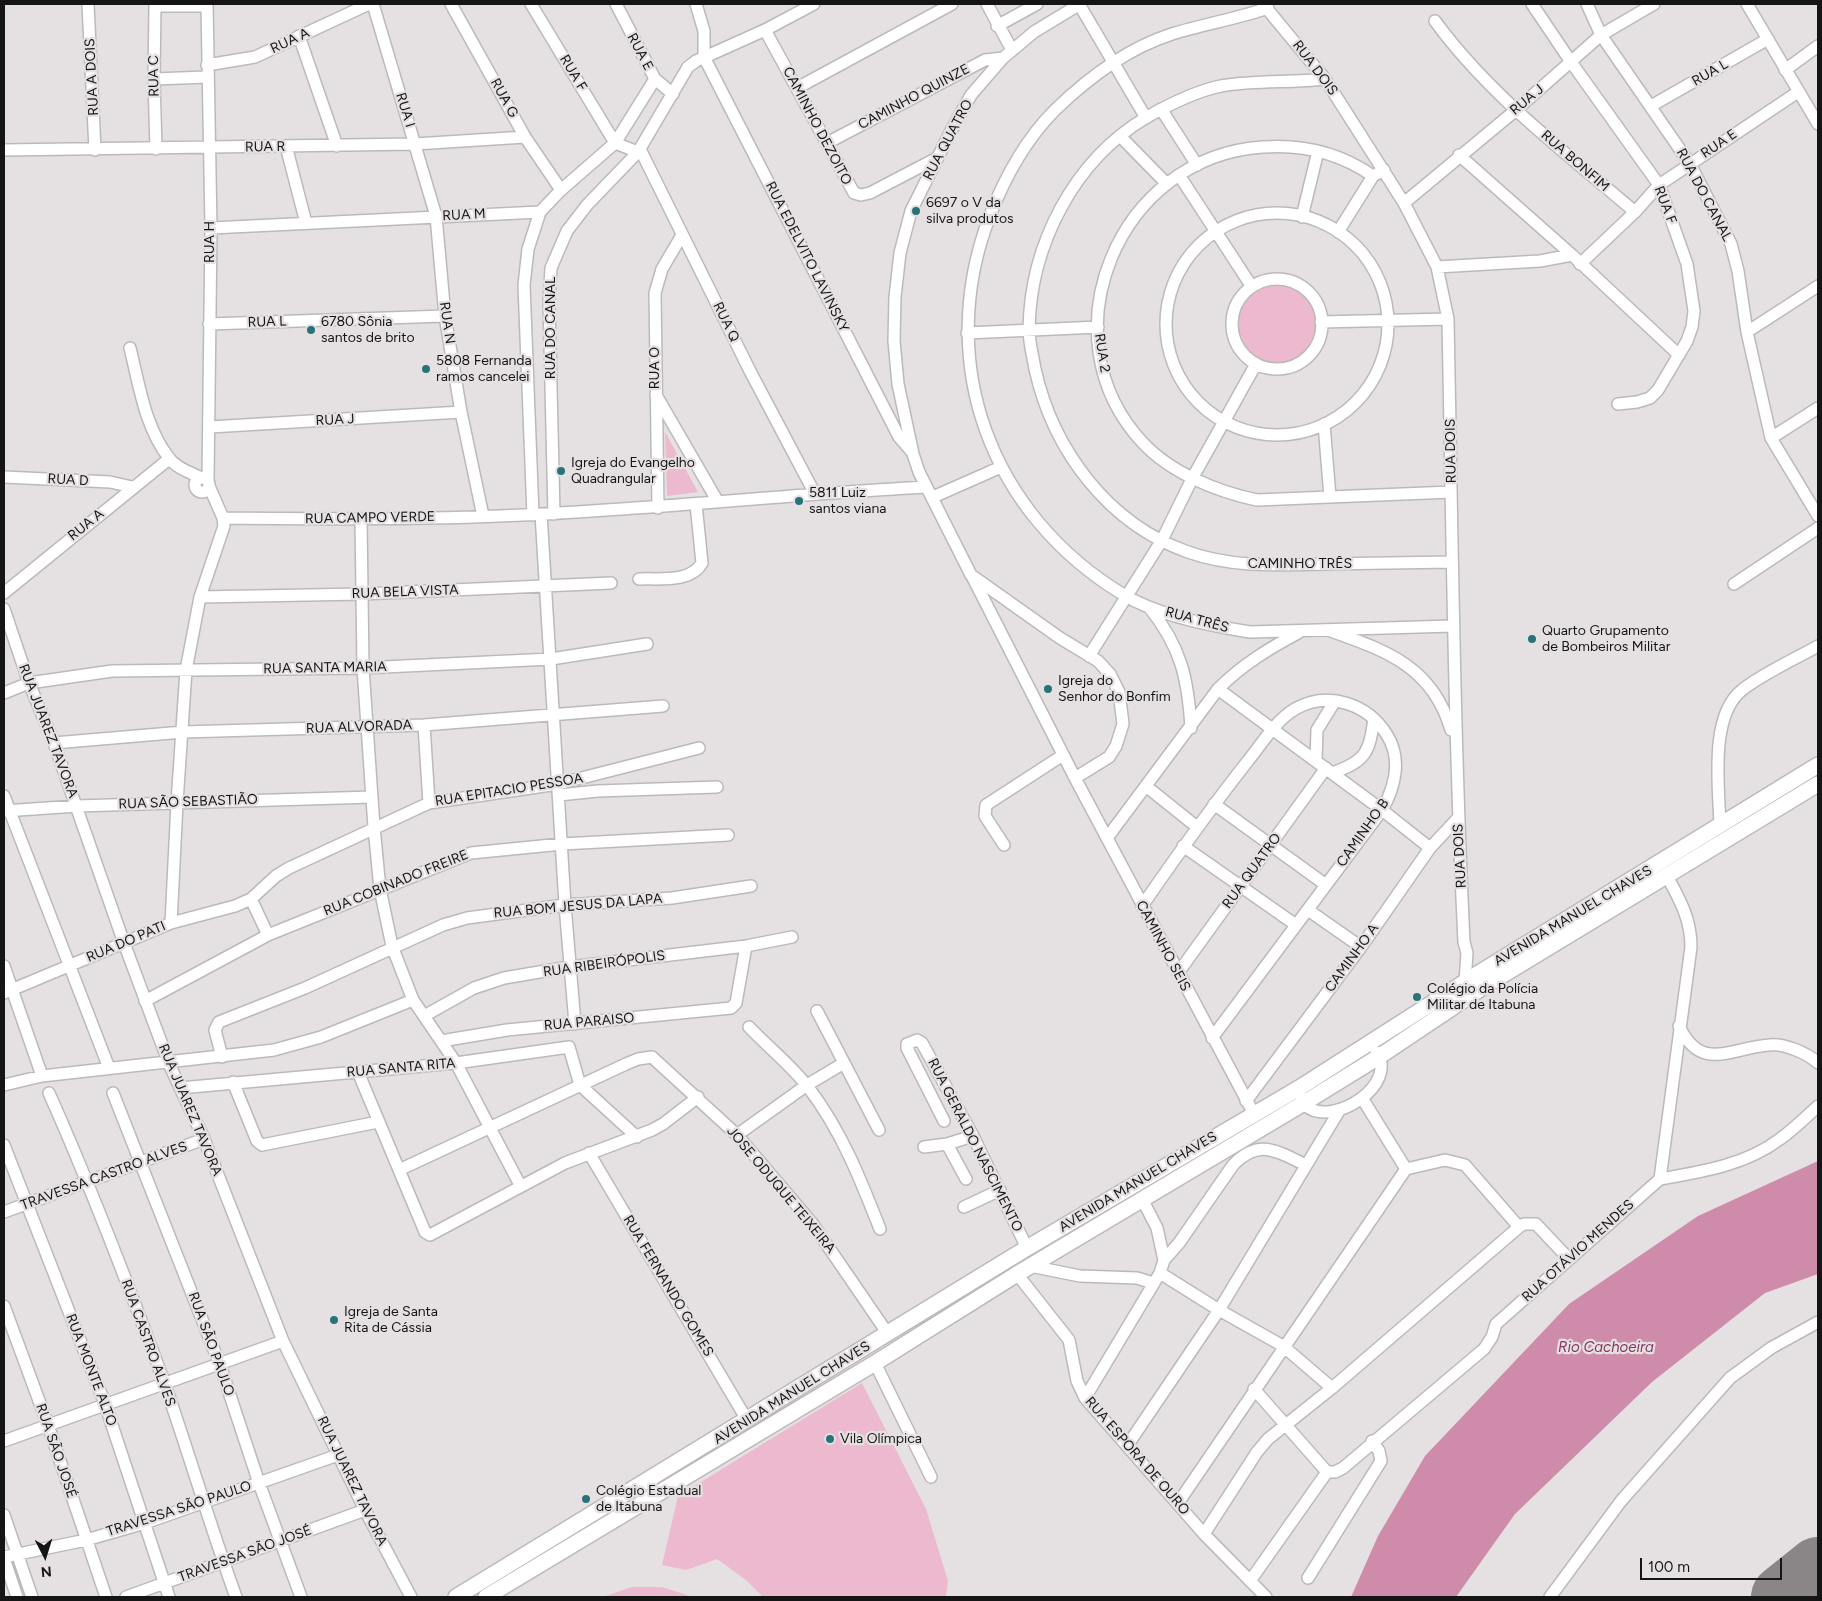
<!DOCTYPE html>
<html>
<head>
<meta charset="utf-8">
<style>
	body { margin:0 }
	#map { position:relative; width:1822px; height:1601px; overflow:hidden; background:#e5e0e2; font-family:Figtree,sans-serif }
	canvas { display:block }
	.frame { position:absolute; inset:0; border:5px solid #161515; pointer-events:none }
	.north { position:absolute; left:20px; top:1531px; width:50px; height:50px; -webkit-text-stroke:4px #e5e0e2; paint-order:stroke; rotate:175deg; font-size:14px; font-weight:700; line-height:20px; text-align:center; color:#161515 }
	.north::after { content:''; display:block; margin:auto; width:18px; height:22px; background:#161515; clip-path:polygon(50% 0,100% 100%,50% 72%,0 100%) }
	.scale { position:absolute; left:1640px; top:1558px; width:142px; height:22px; box-sizing:border-box; border:2px solid #161515; border-top:0; padding-left:6px; font-size:15px; line-height:18px; white-space:nowrap; color:#161515; -webkit-text-stroke:4px #e5e0e2; paint-order:stroke }
</style>
</head>
<body>
<div id="map">
<canvas width="1822" height="1601"></canvas>
<div class="frame"></div>
<div class="north">N</div>
<div class="scale">100 m</div>
</div>
<script>
const c = document.querySelector('canvas').getContext('2d');
c.lineJoin = 'round';
function fillPath(path, color) { c.fillStyle = color; c.fill(path, 'evenodd'); }
function trace(path, color, width, dash) { c.strokeStyle = color; c.lineWidth = width; c.lineCap = dash ? 'butt' : 'round'; c.setLineDash(dash || []); c.stroke(path); }
function write(font, color, halo, rows, align = 'center') {
  c.font = font + ' Figtree,sans-serif'; c.lineWidth = 4.5; c.setLineDash([]); c.textBaseline = 'middle'; c.strokeStyle = halo; c.fillStyle = color; for (const [text, x, y, turn = 0] of rows) {
    c.save(); c.translate(x, y); c.rotate((+turn || 0) * Math.PI / 180); c.textAlign = isNaN(turn) ? turn : align; if (halo) c.strokeText(text, 0, 0); c.fillText(text, 0, 0); c.restore();
  }
}
const green = new Path2D(`
	M1238 324a39 39 0 1 1 78 0a39 39 0 1 1-78 0Z
	M665,432L698,492L667,496Z
	M862,1383L926,1509L948,1581L946,1597H763L746,1580L717,1559L686,1570L662,1565L678,1496Z
	M632,1587H662L693,1597H603Z`);
const water = new Path2D(`
	M1818,1161V1274L1765,1293L1652,1382L1515,1514L1456,1597H1351L1378,1536L1425,1456L1569,1304L1698,1216Z`);
const runway = new Path2D(`
	M1783,1597L1818,1569`);
const minor = new Path2D(`
	M88,4L95,150
	M155,4L154,79L156,149
	M207,4L211,228L208,480
	M373,4L436,216L445,316L461,412L483,516
	M451,4L525,137L561,190
	M531,4L615,143L638,152
	M616,4L655,79L673,94
	M696,4L704,31V57L899,437L912,452
	M987,4L1012,50
	M1079,4L1146,118
	M1263,4L1325,79L1404,203L1437,267L1448,319C1452,527 1454,735 1464,942L1467,953L1465,982
	M1532,4L1571,62L1659,185L1687,264L1694,311L1692,327L1687,341L1658,390L1650,398L1637,402L1618,404
	M1587,4L1601,35L1690,164L1731,244L1738,271L1747,332L1771,438L1818,516
	M1747,4L1818,124
	M155,6H207
	M1268,8C1236,19 1204,24 1172,34C1128,48 1088,78 1055,110C1025,140 1004,179 989,218C934,364 991,515 1124,595C1159,616 1211,626 1250,632L1452,626
	M1435,21C1490,96 1565,152 1635,212
	M997,26L1037,4
	M765,30L854,193L861,195L870,193L937,158
	M299,36L337,146
	M207,65L255,57L369,4
	M1785,70L1818,46
	M154,79L207,77
	M1325,79C1291,83 1255,80 1221,86C1196,91 1170,104 1147,117C1074,160 1030,245 1029,330C1029,342 1033,357 1035,369C1053,450 1108,524 1188,552C1233,568 1279,565 1326,564C1368,563 1409,563 1451,562
	M797,88L952,4
	M1651,106L1768,39
	M1161,109L1197,165
	M1120,136L1167,184
	M827,143L985,60L1003,58
	M286,146L306,223
	M640,149L750,371L815,494
	M4,150L415,144L525,137
	M1459,155L1572,255L1679,355
	M1384,170L1373,176C1340,153 1303,144 1263,147C1118,156 1043,337 1143,443C1171,473 1218,492 1257,500L1451,492
	M1179,175L1252,287
	M1404,203L1516,110L1601,35L1654,4
	M1166 324a111 111 0 1 1 222 0a111 111 0 1 1-222 0Z
	M1302,217L1318,151
	M211,228L540,212L561,190L615,143L655,79
	M1338,232L1373,176
	M1580,264L1635,212L1659,185L1798,92
	M1437,267L1540,261L1572,255
	M1232 324a45 45 0 1 1 90 0a45 45 0 1 1-90 0Z
	M1321,322L1448,319
	M209,324L445,316
	M1747,332L1818,286
	M967,333L1098,327
	M130,348C139,384 145,428 169,458C176,468 191,473 202,478
	M656,395L718,502
	M1324,424L1330,497
	M210,427L461,412
	M1771,438L1818,408
	M4,477L110,482L132,487
	M195 485a7 7 0 1 1 14 0a7 7 0 1 1-14 0Z
	M933,497L1001,467
	M658,508L655,293L662,269L682,235
	M541,514L565,905L575,1024
	M554,514L549,302L551,268L567,231L587,205L638,152L688,67L696,61L765,30L814,4
	M533,515L524,285L528,249L540,212
	M223,518C329,519 436,520 541,514C670,507 798,494 926,487
	M361,519L363,668L374,827L380,889L392,946L413,1000L456,1063L520,1185
	M972,576L1075,778L1254,1114
	M639,579C659,578 691,583 702,563L696,504
	M1734,584L1818,528
	M4,593L169,459
	M200,597L362,594L611,583
	M1149,607C1181,647 1188,678 1191,728
	M4,609L29,683L54,743L124,943L170,1066L204,1139L283,1341L365,1510L411,1597
	M1331,631C1387,651 1433,667 1451,730
	M1089,656L1162,540L1193,477L1256,364
	M1218,689L1382,810L1430,848
	M4,693L29,683L112,671L363,668L551,659L647,644
	M424,725L429,803
	M54,743L183,732L424,725L663,706
	M1316,761L1317,730L1335,701
	M1332,773C1366,761 1369,753 1374,719
	M1075,778L1109,757L1116,746L1123,724L1119,692L1110,674L1098,661L1060,638L971,575L919,472L913,454L898,384L894,341L895,297L900,253L911,211L951,131L971,95L1003,58L1034,32L1080,4
	M1147,787L1197,827
	M559,795L598,791L717,787
	M4,796L109,1068
	M1214,804L1326,885
	M4,811L77,806L372,797
	M1720,826C1719,788 1709,716 1742,690C1762,674 1795,659 1818,646
	M1107,838L1218,689C1242,665 1268,649 1298,633
	M1004,845L985,816L986,805L1063,755
	M1183,846L1296,925
	M251,899L268,935
	M1142,906C1176,857 1210,809 1247,762C1261,745 1275,721 1295,709C1328,690 1368,704 1387,735C1402,759 1395,787 1382,810L1212,1038
	M1308,910L1361,947
	M171,923L177,803L186,670L200,597L224,526L223,518L209,486
	M4,966L42,1076
	M1178,973L1326,768
	M4,993L171,923L235,906L251,899L276,876L289,868L429,803L558,784L699,748
	M145,1001L268,935L471,853L562,844L728,835
	M817,1011L879,1130
	M424,1016L474,988L504,978L569,967L746,946L792,937
	M1679,1026C1701,1073 1730,1048 1769,1045C1784,1043 1807,1053 1818,1063
	M749,1027C768,1047 791,1065 808,1087C841,1130 860,1178 880,1229
	M441,1041L507,1030L731,1008L736,1003L746,946
	M222,1057L215,1030L219,1022L305,988L443,925L467,918L565,905L672,898L751,886
	M358,1072L425,1232L430,1235L565,1163L652,1130L663,1124L698,1097
	M233,1082L257,1141L262,1145L378,1122
	M4,1085L42,1076L274,1050L321,1037L413,1000
	M180,1088L456,1063L569,1047L580,1085L637,1137
	M49,1093C91,1187 128,1284 164,1382C189,1453 210,1526 236,1597
	M113,1093L220,1365L259,1483L301,1597
	M1301,1097L1306,1106C1333,1128 1400,1084 1376,1052
	M1362,1098L1406,1169
	M1246,1101L1361,947L1430,848L1458,818
	M944,1121L907,1048V1044L917,1040L922,1043L973,1136L1027,1248
	M737,1135L807,1085L844,1063
	M947,1144L966,1179
	M4,1145L105,1404L169,1597
	M924,1147L947,1144L973,1136
	M589,1153L747,1420
	M399,1170L626,1064L638,1059L652,1057L737,1135L812,1223L888,1334
	M1660,1179L1691,947C1691,919 1680,900 1667,876
	M1660,1179C1701,1172 1746,1165 1780,1139C1794,1129 1806,1117 1818,1106
	M1142,1199L1157,1228L1164,1260
	M964,1207L1000,1190
	M4,1212L204,1139
	M1030,1266L1080,1276L1137,1278L1153,1283
	M1160,1273L1219,1310L1283,1346L1332,1388
	M1017,1274L1069,1340L1077,1381L1085,1398L1204,1534L1266,1597
	M4,1306L48,1425L106,1597
	M875,1363L931,1477
	M1254,1389L1327,1472
	M1085,1398L1160,1273L1164,1260L1179,1243L1233,1165C1259,1138 1276,1151 1306,1165
	M4,1441L283,1341
	M1127,1446L1219,1310L1339,1111
	M1327,1472H1335L1343,1468L1484,1349L1492,1337L1496,1324L1660,1179
	M1178,1503L1406,1169L1445,1160L1465,1165L1519,1227L1524,1224H1536L1568,1258
	M4,1515L32,1597
	M1204,1534L1257,1452L1268,1439L1332,1388L1519,1227
	M4,1557L86,1540L145,1523L338,1455
	M4,1558L17,1597
	M1308,1578L1381,1461L1379,1451L1372,1441
	M1250,1581L1327,1472
	M126,1597L365,1510
	M1550,1597L1621,1501L1730,1378L1771,1348L1818,1322`);
const major = new Path2D(`
	M456,1597L1027,1248L1299,1088L1482,971L1818,765
	M486,1597L875,1363L1017,1274L1304,1103L1380,1056L1483,987L1818,784`);
const markers = [
	[916,211,5,"#297378"],
	[311,330,5,"#297378"],
	[426,369,5,"#297378"],
	[561,471,5,"#297378"],
	[799,501,5,"#297378"],
	[1532,639,5,"#297378"],
	[1048,689,5,"#297378"],
	[1417,997,5,"#297378"],
	[334,1320,5,"#297378"],
	[830,1439,5,"#297378"],
	[586,1499,5,"#297378"]
];
const streetNames = [
	["RUA A",290,41,-25],
	["RUA E",640,52,62],
	["RUA DOIS",1315,68,53],
	["RUA F",573,73,59],
	["RUA L",1710,73,-30],
	["RUA C",154,76,-91],
	["RUA A DOIS",92,77,-93],
	["CAMINHO QUINZE",914,97,-28],
	["RUA G",504,98,61],
	["RUA J",1527,100,-40],
	["RUA I",405,110,73],
	["CAMINHO DEZOITO",817,126,62],
	["RUA QUATRO",948,140,-62],
	["RUA E",1719,144,-34],
	["RUA R",265,147,-1],
	["RUA BONFIM",1575,161,41],
	["RUA DO CANAL",1704,195,62],
	["RUA F",1665,205,69],
	["RUA M",464,215,-3],
	["RUA H",210,242,-90],
	["RUA EDELVITO LAVINSKY",807,257,63],
	["RUA L",267,322,-2],
	["RUA Q",726,322,64],
	["RUA N",447,323,82],
	["RUA DO CANAL",551,328,-90],
	["RUA 2",1102,353,81],
	["RUA O",655,368,-90],
	["RUA J",335,420,-3],
	["RUA DOIS",1451,451,-91],
	["RUA D",68,480,3],
	["RUA CAMPO VERDE",370,518,-1],
	["RUA A",86,525,-39],
	["CAMINHO TRÊS",1300,564],
	["RUA BELA VISTA",405,592,-2],
	["RUA TRÊS",1197,620,15],
	["RUA SANTA MARIA",325,668,-1],
	["RUA ALVORADA",359,727,-2],
	["RUA JUAREZ TAVORA",48,731,69],
	["RUA EPITACIO PESSOA",509,790,-9],
	["RUA SÃO SEBASTIÃO",188,802,-2],
	["CAMINHO B",1363,833,-55],
	["RUA DOIS",1460,856,-93],
	["RUA QUATRO",1252,871,-54],
	["RUA COBINADO FREIRE",396,883,-22],
	["RUA BOM JESUS DA LAPA",578,906,-5],
	["AVENIDA MANUEL CHAVES",1573,916,-31],
	["RUA DO PATI",126,942,-23],
	["CAMINHO SEIS",1163,946,62],
	["CAMINHO A",1352,958,-54],
	["RUA RIBEIRÓPOLIS",604,964,-8],
	["RUA PARAISO",589,1022,-5],
	["RUA SANTA RITA",401,1068,-5],
	["RUA JUAREZ TAVORA",190,1110,67],
	["RUA GERALDO NASCIMENTO",975,1145,63],
	["TRAVESSA CASTRO ALVES",104,1176,-20],
	["AVENIDA MANUEL CHAVES",1138,1182,-31],
	["JOSE ODUQUE TEIXEIRA",781,1190,50],
	["RUA OTÁVIO MENDES",1578,1251,-42],
	["RUA FERNANDO GOMES",668,1286,59],
	["RUA CASTRO ALVES",148,1343,70],
	["RUA SÃO PAULO",211,1344,70],
	["RUA MONTE ALTO",91,1370,69],
	["AVENIDA MANUEL CHAVES",792,1393,-32],
	["RUA SÃO JOSÉ",56,1451,71],
	["RUA ESPORA DE OURO",1137,1456,49],
	["RUA JUAREZ TAVORA",352,1481,64],
	["TRAVESSA SÃO PAULO",179,1509,-18],
	["TRAVESSA SÃO JOSÉ",245,1554,-20]
];
const poiNames = [
	["6697 o V da",926,203],
	["silva produtos",926,219],
	["6780 Sônia",321,322],
	["santos de brito",321,338],
	["5808 Fernanda",436,361],
	["ramos cancelei",436,377],
	["Igreja do Evangelho",571,463],
	["Quadrangular",571,479],
	["5811 Luiz",809,493],
	["santos viana",809,509],
	["Quarto Grupamento",1542,631],
	["de Bombeiros Militar",1542,647],
	["Igreja do",1058,681],
	["Senhor do Bonfim",1058,697],
	["Colégio da Polícia",1427,989],
	["Militar de Itabuna",1427,1005],
	["Igreja de Santa",344,1312],
	["Rita de Cássia",344,1328],
	["Vila Olímpica",840,1439],
	["Colégio Estadual",596,1491],
	["de Itabuna",596,1507]
];
const waterNames = [
	["Rio Cachoeira",1606,1348]
];
fillPath(green, '#ecb9cf');
fillPath(water, '#ce8caa');
trace(runway, '#8a8688', 64);
trace(minor, '#bdb9ba', 14);
trace(major, '#bdb9ba', 18);
trace(minor, '#fff', 11);
trace(major, '#fff', 15);
for (const [x, y, r, color] of markers) { const dot = new Path2D(); dot.arc(x, y, r, 0, 2 * Math.PI); c.fillStyle = color; c.fill(dot); trace(dot, '#e5e0e2', 2); }
write('14px', '#161515', '#e5e0e2', streetNames);
write('14px', '#161515', '#e5e0e2', poiNames, 'left');
write('italic 15px', '#86365f', '#e5e0e2', waterNames);
</script>
</body>
</html>
